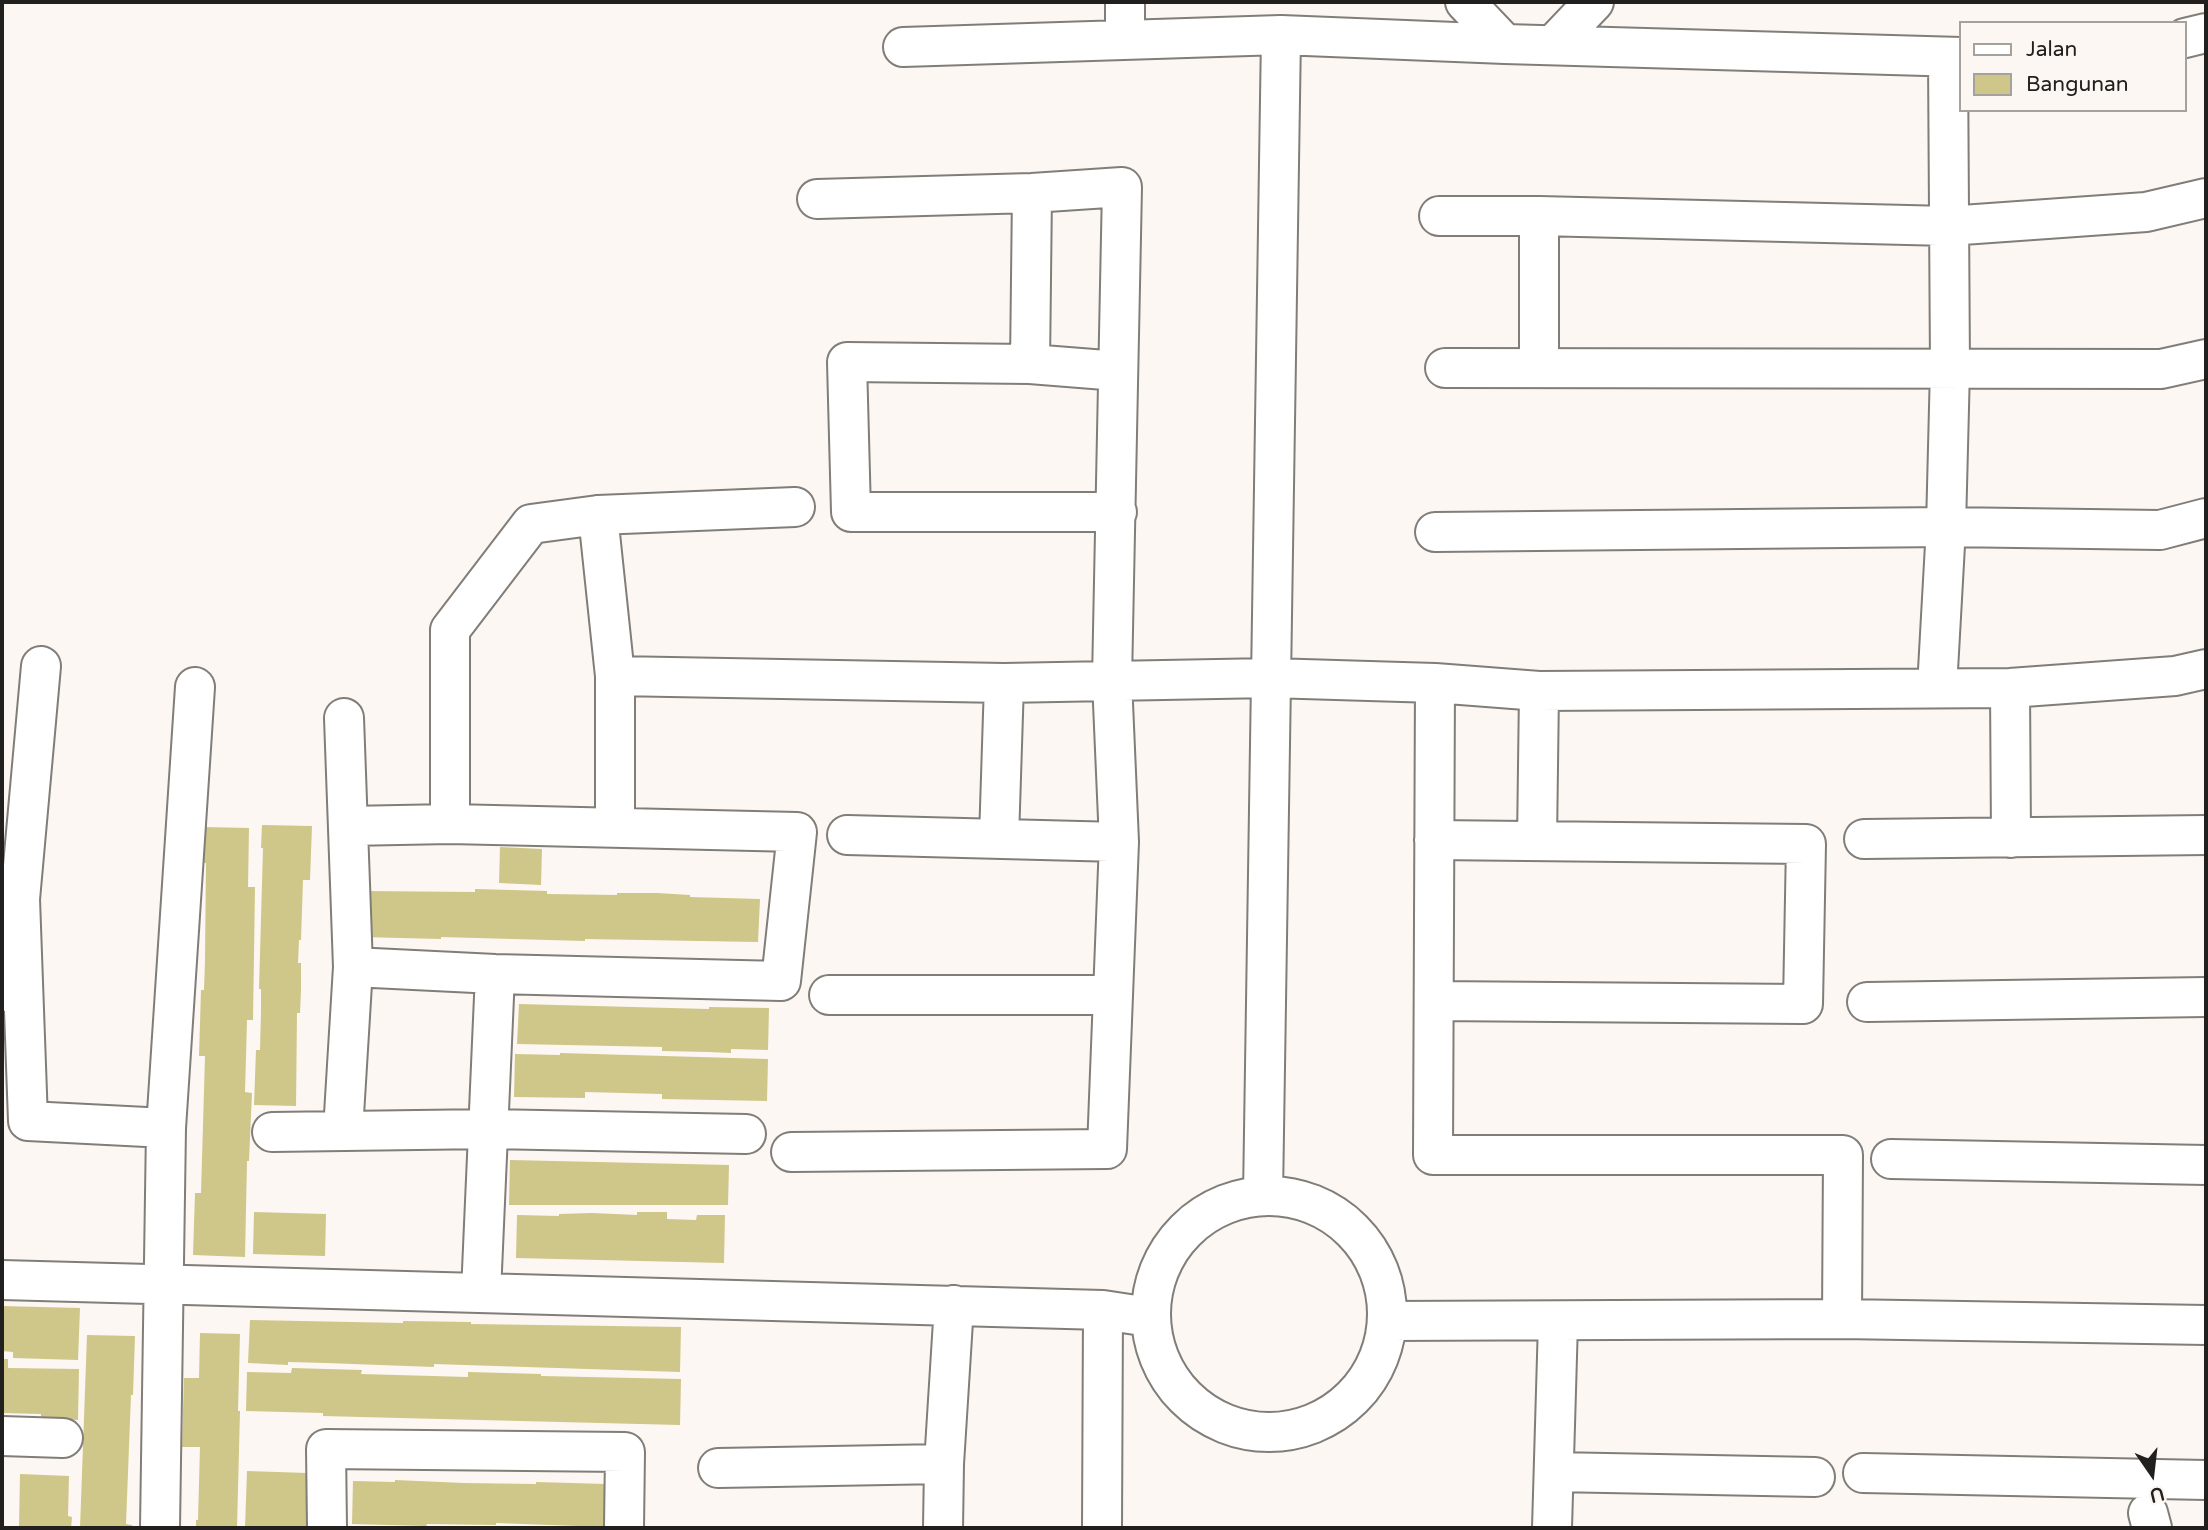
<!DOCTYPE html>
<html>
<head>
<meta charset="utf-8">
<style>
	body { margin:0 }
	#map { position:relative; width:2208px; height:1530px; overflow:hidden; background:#fcf7f2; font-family:"Varela Round",sans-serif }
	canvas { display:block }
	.frame { position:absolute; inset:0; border:4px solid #22201e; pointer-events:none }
	.legend { position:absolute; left:1959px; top:21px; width:228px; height:91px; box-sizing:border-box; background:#fcf7f2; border:2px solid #a5a19d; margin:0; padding:9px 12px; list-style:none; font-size:21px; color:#22201e }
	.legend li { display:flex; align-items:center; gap:14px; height:35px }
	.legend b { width:35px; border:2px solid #a5a19d }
	.north { position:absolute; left:2117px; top:1439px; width:70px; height:70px; -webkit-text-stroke:5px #fcf7f2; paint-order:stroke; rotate:166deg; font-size:19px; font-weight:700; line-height:28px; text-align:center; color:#22201e }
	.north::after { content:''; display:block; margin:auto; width:24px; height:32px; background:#22201e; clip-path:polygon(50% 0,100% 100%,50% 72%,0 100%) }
</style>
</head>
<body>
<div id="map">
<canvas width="2208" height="1530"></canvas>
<div class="frame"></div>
<ul class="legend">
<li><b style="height:9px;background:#fff"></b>Jalan</li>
<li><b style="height:19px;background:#cfc689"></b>Bangunan</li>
</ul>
<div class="north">U</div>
</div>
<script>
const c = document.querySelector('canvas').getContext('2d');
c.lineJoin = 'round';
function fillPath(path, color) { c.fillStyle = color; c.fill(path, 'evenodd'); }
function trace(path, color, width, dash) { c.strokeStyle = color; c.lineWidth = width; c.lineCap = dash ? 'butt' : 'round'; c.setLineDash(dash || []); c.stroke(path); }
const building = new Path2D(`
	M262,825L312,826L310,880H303L301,940H299L298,963H301V990L300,1013H297L296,1106L254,1105L256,1050H260L261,1012V989H259L263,848H261Z
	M204,827L249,828L248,887H255L253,1020H247L246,1057L245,1092L252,1093L249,1161H247L245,1257L193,1255L195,1193H201L205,1056H199L201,990H204L205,961L206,863H203Z
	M500,847L542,849L541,885L499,883Z
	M475,889L547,891V894L617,895V893H657L690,895V897L760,899L758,942L585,939V941L441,937V939L361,937L362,891L475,892Z
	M519,1004L709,1009V1007L769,1008L768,1050L731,1049V1053L708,1052L662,1051V1047L517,1044Z
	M560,1053L768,1059L767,1101L662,1099V1094L585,1092V1098L514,1097L515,1054L560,1055Z
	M510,1160L729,1165L728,1205H509Z
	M254,1212L326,1214L325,1256L253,1254Z
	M637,1212H667V1219L696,1220L697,1215H725L724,1263L516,1258L517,1215L559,1216V1214L592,1213L637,1215Z
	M2,1306L80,1308L78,1360L13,1358V1352L2,1351Z
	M250,1320L403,1323V1321L471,1322V1324L681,1327L680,1372L434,1364V1367L326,1363L288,1362V1365L248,1363Z
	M200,1333L240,1334L238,1411H240L237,1528H196V1520H198L200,1447H182L183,1410L184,1378H199Z
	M87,1335L135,1336L133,1395H131L126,1524L132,1525V1528H80Z
	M2,1359H8V1368L79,1369L78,1420L41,1419V1414L2,1413Z
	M292,1368L362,1370L361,1374L468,1377V1372L541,1374V1376L681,1379L680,1425L361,1417L323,1416V1413L246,1411L247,1372L291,1373Z
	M247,1471L307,1473L306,1528H245Z
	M20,1474L69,1476L68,1516L72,1517L71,1528H19Z
	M395,1480L464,1483L536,1484V1482L606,1484L605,1527L496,1523V1525L427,1524L426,1526L352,1524L353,1481L395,1482Z`);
const street = new Path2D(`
	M1125,2V40
	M1465,2L1505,44
	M2185,38L2206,33
	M1553,45L1594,2
	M903,47L1281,35L1505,44L1961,57
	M1439,216H1539L1948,226L2146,212L2206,198
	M1539,216V368
	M1030,364L1032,193
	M1445,368L2161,369L2206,359
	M1117,512H851L847,362L1030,364L1118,371
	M598,515L615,676V827
	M1435,532L1946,527L2160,530L2206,518
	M615,676L1004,683L1270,678L1435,683L1539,691L2010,688L2175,676L2206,669
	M1937,688L1946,527L1950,368L1948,57
	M2010,688L2011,838
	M450,824V630L531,524L598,515L795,507
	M348,826L450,824L797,832L781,981L495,974L353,967
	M847,835L1119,842
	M999,839L1004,683
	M1864,839L2206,835
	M1537,841L1539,691
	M20,899L41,666
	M2,992L20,899L28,1121L166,1128
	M829,995H1113
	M1434,1001L1803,1004L1806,844L1434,840
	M1867,1002L2206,997
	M343,1131L353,967L344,718
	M272,1132L489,1129L746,1134
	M791,1152L1107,1149L1119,842L1112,680L1122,187L1032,193L817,199
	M1891,1159L2206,1165
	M1263,1195L1281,35
	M1151 1314a118 118 0 1 1 236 0a118 118 0 1 1-236 0Z
	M2,1280L1103,1310L1149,1317
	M481,1293L495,974
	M1842,1319L2206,1325
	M1389,1321L1842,1319L1843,1155H1433L1435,683
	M2,1436L63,1438
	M718,1468L944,1464
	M1554,1472L1815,1477
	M1863,1473L2206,1480
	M2148,1513L2152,1528
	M160,1528L166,1128L195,687
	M327,1528L326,1449L625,1452L624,1528
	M943,1528L944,1464L954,1305
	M1102,1528L1103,1310
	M1552,1528L1558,1322`);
fillPath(building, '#cfc689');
trace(street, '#817d78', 42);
trace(street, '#fff', 38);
</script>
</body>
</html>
